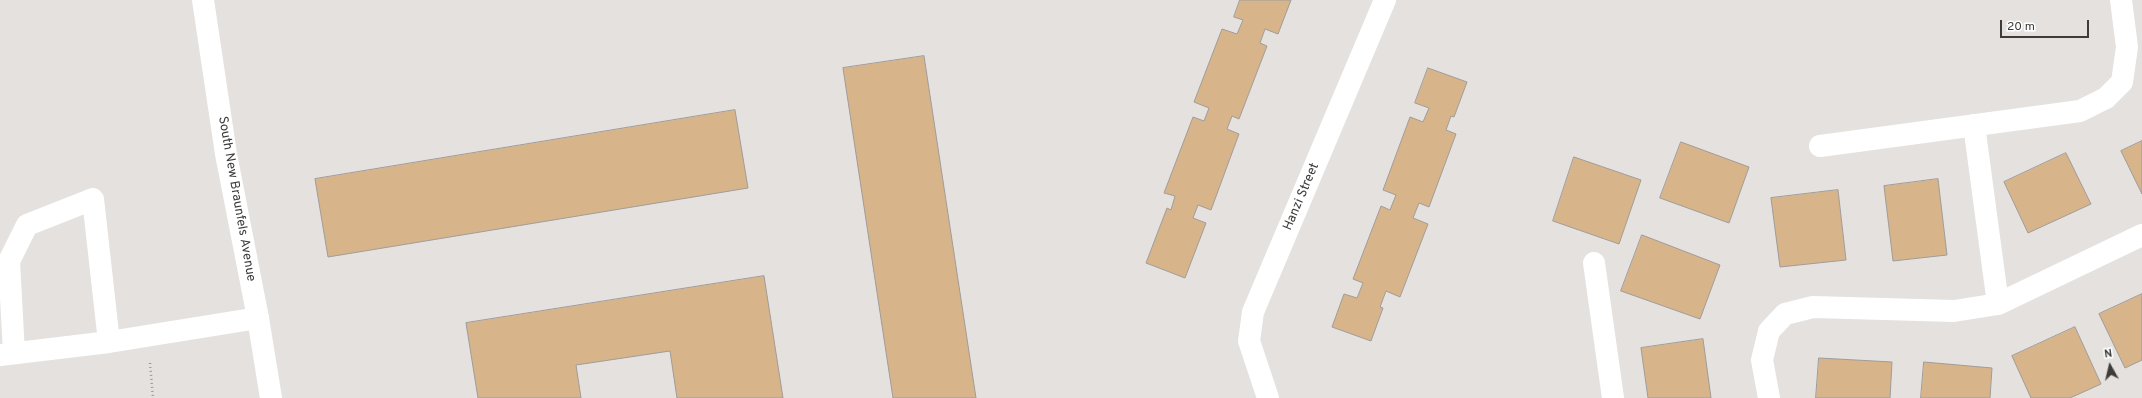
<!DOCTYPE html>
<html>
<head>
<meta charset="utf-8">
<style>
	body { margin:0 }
	#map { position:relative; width:2142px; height:398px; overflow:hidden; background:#e4e1de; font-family:Overpass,sans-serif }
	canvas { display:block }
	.north { position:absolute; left:2090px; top:346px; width:40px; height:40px; -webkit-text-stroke:3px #fff; paint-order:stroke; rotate:352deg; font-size:11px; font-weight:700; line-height:16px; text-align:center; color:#3d3c3b }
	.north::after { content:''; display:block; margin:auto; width:14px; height:18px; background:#3d3c3b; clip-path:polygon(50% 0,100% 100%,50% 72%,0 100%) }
	.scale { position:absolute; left:2000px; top:20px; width:89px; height:18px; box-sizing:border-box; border:2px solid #3d3c3b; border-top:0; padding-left:5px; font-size:12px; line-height:14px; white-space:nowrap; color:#3d3c3b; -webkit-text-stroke:3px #fff; paint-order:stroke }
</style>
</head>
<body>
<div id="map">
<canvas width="2142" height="398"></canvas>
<div class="north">N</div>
<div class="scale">20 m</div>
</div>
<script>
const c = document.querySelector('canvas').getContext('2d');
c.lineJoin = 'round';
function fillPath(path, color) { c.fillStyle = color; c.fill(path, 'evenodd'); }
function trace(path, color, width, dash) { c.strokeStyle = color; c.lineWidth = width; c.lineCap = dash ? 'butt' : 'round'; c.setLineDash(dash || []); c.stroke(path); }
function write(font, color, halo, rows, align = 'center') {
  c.font = font + ' Overpass,sans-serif'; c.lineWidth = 3; c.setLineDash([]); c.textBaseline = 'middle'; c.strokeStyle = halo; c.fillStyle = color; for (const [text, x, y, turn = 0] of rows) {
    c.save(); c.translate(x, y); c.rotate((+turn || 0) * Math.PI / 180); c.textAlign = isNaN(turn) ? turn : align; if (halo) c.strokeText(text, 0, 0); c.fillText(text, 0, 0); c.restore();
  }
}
const building = new Path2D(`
	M1240,0H1291L1278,34L1265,29L1260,43L1267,46L1239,119L1232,116L1227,129L1239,134L1211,210L1198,205L1193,218L1206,223L1185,278L1146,263L1167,208L1171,210L1175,196L1164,193L1193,117L1204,121L1209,108L1194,102L1222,29L1237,34L1243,20L1234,17Z
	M924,56L976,398H893L843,68Z
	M1428,68L1467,82L1454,117L1451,116L1446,130L1456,134L1429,207L1419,203L1413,218L1428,224L1400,297L1386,291L1380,307L1383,308L1371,341L1332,327L1344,294L1357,298L1363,283L1353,279L1381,206L1390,210L1396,195L1383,190L1410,117L1423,122L1429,108L1415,103Z
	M735,110L748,188L328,257L315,179Z
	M2142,141V194L2121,151Z
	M1681,142L1749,167L1729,223L1660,198Z
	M2066,153L2091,204L2028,233L2004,182Z
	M1574,157L1641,180L1619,244L1553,221Z
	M1938,179L1947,255L1893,261L1884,186Z
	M1838,190L1846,260L1780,267L1771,198Z
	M1642,235L1720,265L1700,319L1621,291Z
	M764,276L783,398H677L670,351L576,365L581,398H478L466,323Z
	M2142,294V360L2125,368L2099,314Z
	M2075,327L2101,384L2070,398H2031L2012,356Z
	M1703,339L1711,398H1648L1641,348Z
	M1819,358L1892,362L1890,398H1816Z
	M1924,362L1992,368L1990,398H1921Z`);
const path = new Path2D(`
	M150,363L153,398`);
const minor = new Path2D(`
	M1974,125L1998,304
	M1820,146L2080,111L2106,98L2122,82L2127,47L2121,0
	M1594,263L1613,398
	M14,353L9,261L27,225L93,199L109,342
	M0,355L109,342L258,318
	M1268,398L1249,341L1253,312L1385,0
	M1769,398L1762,360L1769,331L1785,314L1813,307L1954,311L1998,304L2142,235`);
const major = new Path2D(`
	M203,0L226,154L258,318L271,398`);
const streetNames = [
	["Hanzi Street",1302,197,-67],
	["South New Braunfels Avenue",236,199,80]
];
fillPath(building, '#d8b48b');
trace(building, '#9f9c99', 1);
trace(path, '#9b9997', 2.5, [1, 3]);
trace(minor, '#fff', 22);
trace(major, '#fff', 22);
write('13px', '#3d3c3b', '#fff', streetNames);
</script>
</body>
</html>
